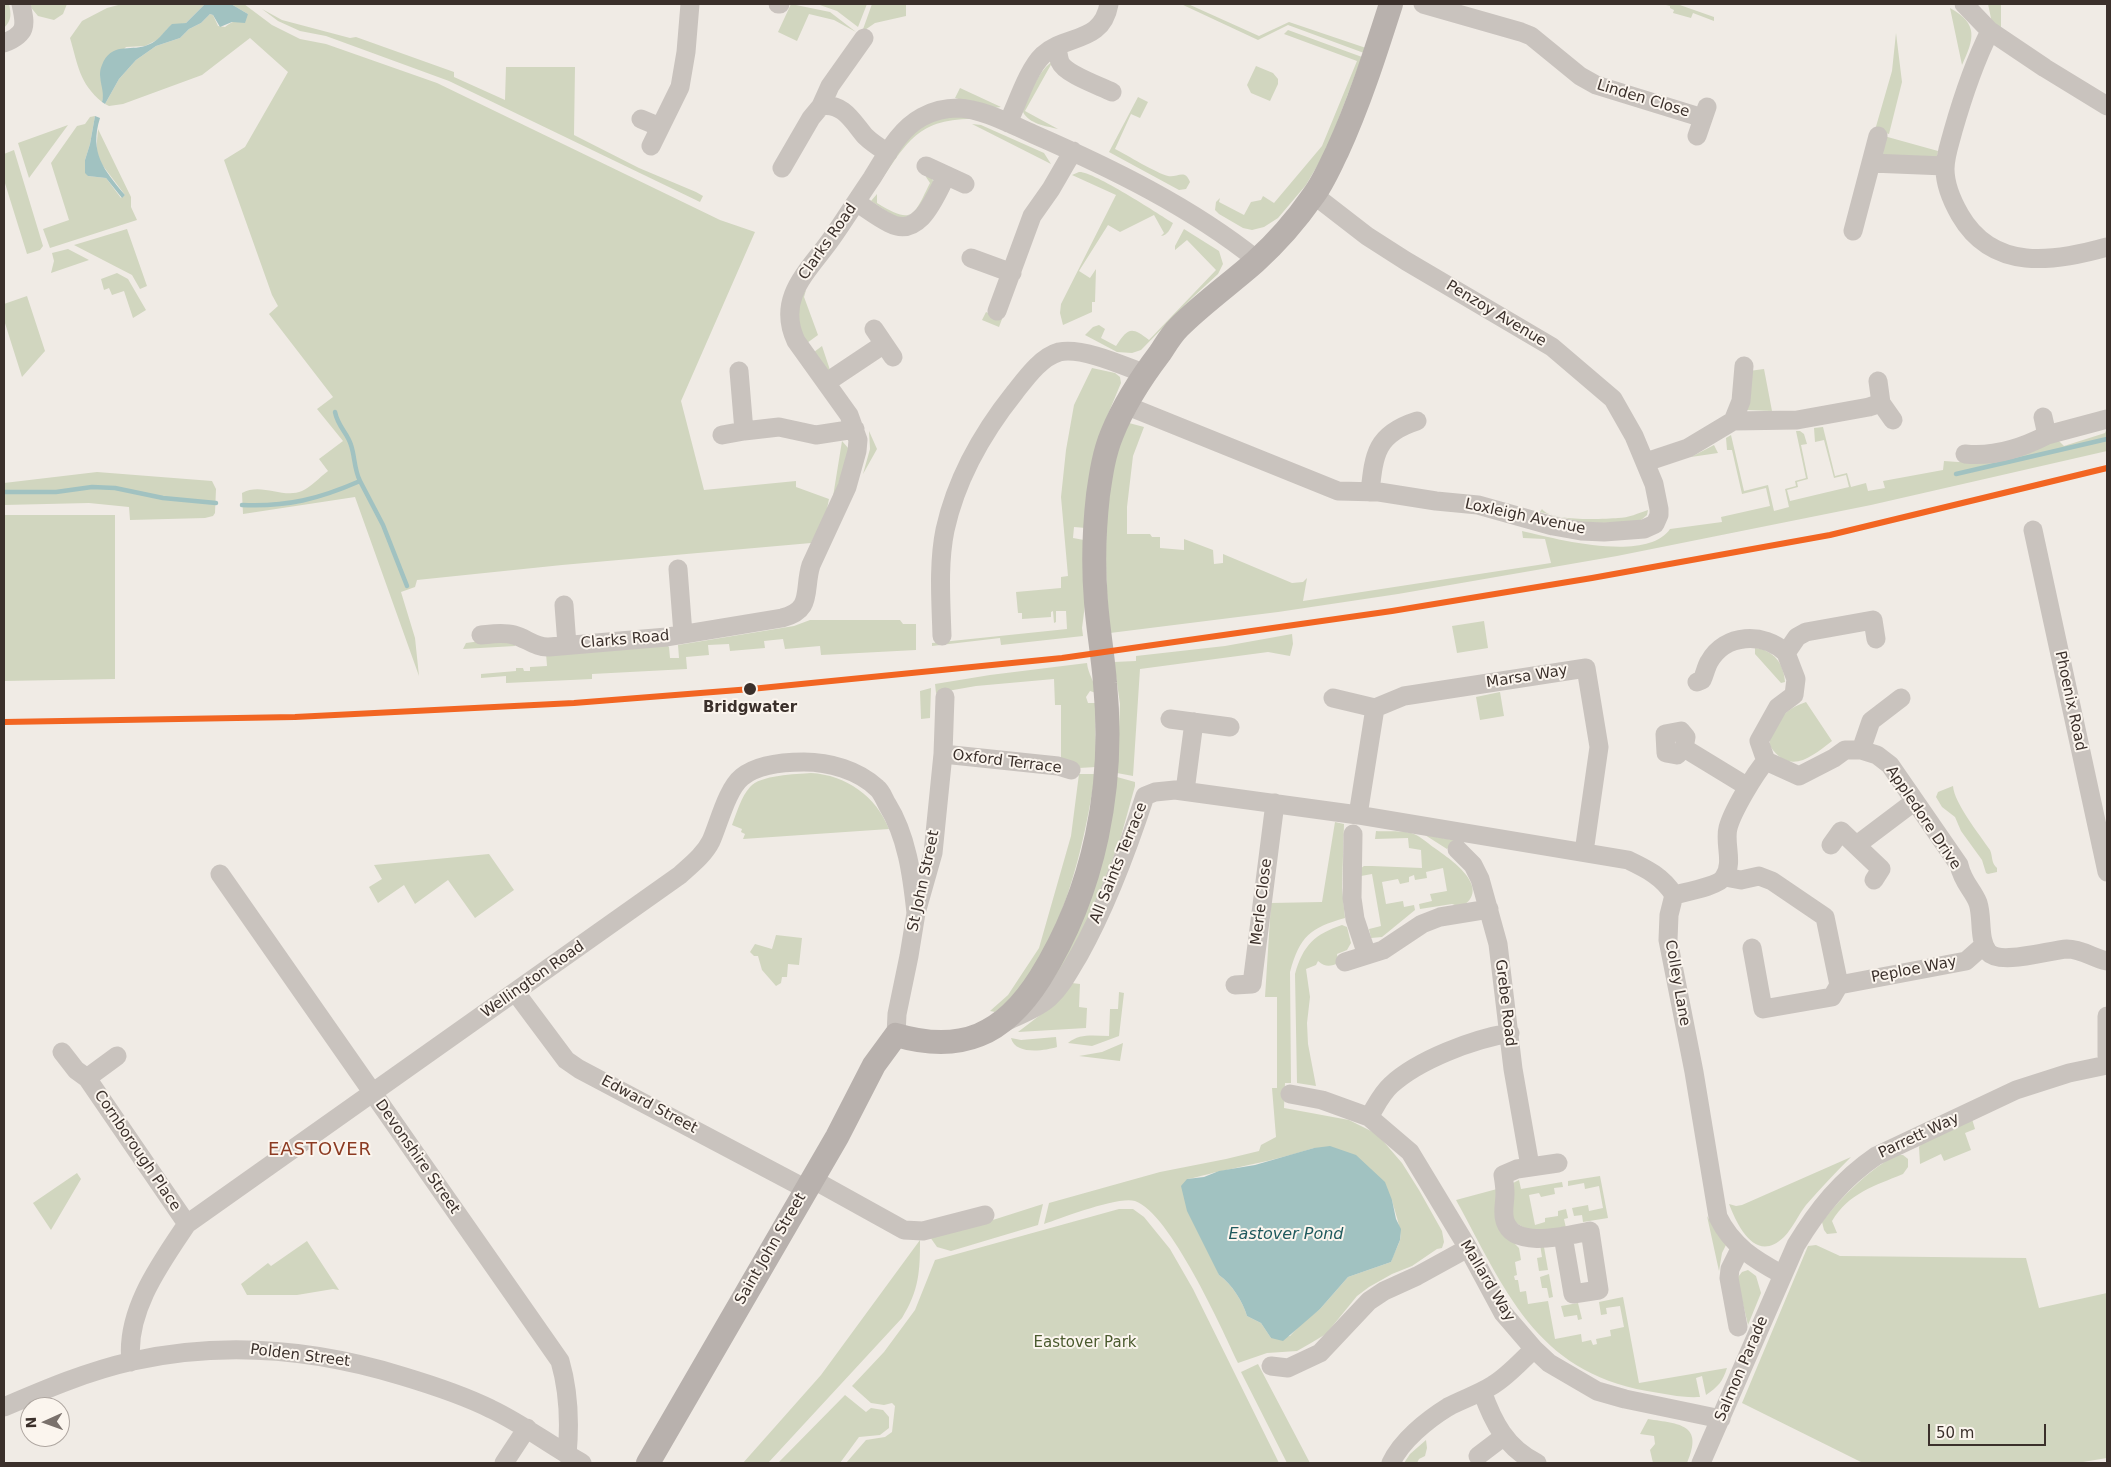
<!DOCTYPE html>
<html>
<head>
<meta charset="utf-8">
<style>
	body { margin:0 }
	#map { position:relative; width:2111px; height:1467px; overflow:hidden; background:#f0ebe5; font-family:"DejaVu Sans",sans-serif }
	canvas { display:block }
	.frame { position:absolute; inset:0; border:5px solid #3b302b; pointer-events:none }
	.north { position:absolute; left:20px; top:1397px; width:50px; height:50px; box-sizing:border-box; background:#fbf5ee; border:1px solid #aea6a0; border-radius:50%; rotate:268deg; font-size:14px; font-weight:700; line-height:20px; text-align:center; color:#3b302b }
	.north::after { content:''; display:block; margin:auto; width:18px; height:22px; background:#7a716c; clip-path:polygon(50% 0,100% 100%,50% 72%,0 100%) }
	.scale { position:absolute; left:1928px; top:1424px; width:118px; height:22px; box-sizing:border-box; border:2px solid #3b302b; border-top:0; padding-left:6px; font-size:15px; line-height:18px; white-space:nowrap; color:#3b302b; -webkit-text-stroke:4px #fbf5ee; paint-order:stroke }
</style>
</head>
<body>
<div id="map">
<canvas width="2111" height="1467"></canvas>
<div class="frame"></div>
<div class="north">N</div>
<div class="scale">50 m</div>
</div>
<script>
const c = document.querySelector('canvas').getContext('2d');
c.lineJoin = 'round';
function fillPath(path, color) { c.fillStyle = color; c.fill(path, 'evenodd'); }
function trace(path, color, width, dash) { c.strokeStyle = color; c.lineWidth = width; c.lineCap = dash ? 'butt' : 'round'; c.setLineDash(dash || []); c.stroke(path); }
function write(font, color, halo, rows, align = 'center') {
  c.font = font + ' "DejaVu Sans",sans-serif'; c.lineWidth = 4; c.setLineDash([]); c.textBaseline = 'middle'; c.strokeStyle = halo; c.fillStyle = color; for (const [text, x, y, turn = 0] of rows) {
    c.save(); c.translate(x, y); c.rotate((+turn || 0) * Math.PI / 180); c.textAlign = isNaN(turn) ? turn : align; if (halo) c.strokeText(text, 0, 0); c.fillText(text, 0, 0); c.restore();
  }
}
const green = new Path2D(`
	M4,4H9C11,14 12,20 4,28Z
	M28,4H67L63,14L54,20L38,16Z
	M122,4H205L186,23L169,27L159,39L145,46L126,47L100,76L104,93L102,102C79,83 78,65 70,38L82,21L107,8Z
	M231,4H244L272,25L300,39L326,44L437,83L720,220L755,232L681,401L704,490L796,481V487L829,499L826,514L811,543L562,565L417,580L415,587L401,592L415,638L419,676L355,497L243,514L242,493C261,482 283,499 302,491C311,487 320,477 328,471L319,459L343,441L317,409L333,397L269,314L278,306L272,295L224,160L245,147L288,72L250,38L202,75L123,104L109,106L105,104L119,79L136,60L156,46L180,38L189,29L201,23L210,14L213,15L218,26L225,27C232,21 240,20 248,14Z
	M791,4L830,12L856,32L834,20L809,14L797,41L778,32Z
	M817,4H867L858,27L837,11Z
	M872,4H906V16L875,23L862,32Z
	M1181,4H1188L1259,36L1289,22L1366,48L1364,53L1288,25L1258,40Z
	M1662,4H1677L1714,17V21L1693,13L1691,18L1673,13L1674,10L1670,8V6Z
	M1988,4H2001V35L1992,23Z
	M1950,8C1979,24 1974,39 1962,65Z
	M262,9L282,20L350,38L356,37L454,72V77L505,100L506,67H575L574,135L639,168L696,192L703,196L700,202L449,81L326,36L300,31L278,21Z
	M1288,30L1362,57L1327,149L1306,185L1278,218L1264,227L1252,230L1243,228L1219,214L1215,210L1216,202L1220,198L1219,202L1244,215L1251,202L1261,200L1263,196L1274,203L1322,146L1357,61L1284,34Z
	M1896,33L1902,82L1889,134L1875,130L1892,71Z
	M1053,61L1025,111L1058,129C1046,126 1029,124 1023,112C1025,98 1041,68 1053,61Z
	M1256,66L1273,73L1278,79V84L1270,101L1251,93L1247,85Z
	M960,88L1001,107L993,108L955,98Z
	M1138,97L1148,102L1140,118L1131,114L1115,149C1127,155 1156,173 1168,176C1177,178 1185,168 1190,182L1186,189L1179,190L1109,152Z
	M951,115L975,119C915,118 906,145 876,188L897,151L920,126Z
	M95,116L90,144L85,160L88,176L106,178L121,198L125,195L100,162L96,153L98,129L131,197V207L137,220L50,248L43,229L69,220L51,163L77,126L85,124L90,117Z
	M972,124L981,125L1044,153L1051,164Z
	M68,125L29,178L18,143Z
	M1884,136L1938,151L1937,157L1883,155Z
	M14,150L43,246L40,250L27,254L4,180V154Z
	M1079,172C1093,171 1157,213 1173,223C1170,229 1168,235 1161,236L1164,233L1154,215L1120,232L1108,225L1079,271L1090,278L1096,269L1095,302H1092V312L1063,325L1060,313L1061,304L1116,195L1072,175Z
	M927,175L932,178L934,184L922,208L900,220L871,201L877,194V203C913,225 913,217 930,183L926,177Z
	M127,229L147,286L140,289L132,275L74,245Z
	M1184,229L1219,251L1223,264L1218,274L1192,298L1141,350L1132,353L1117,352L1085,335L1093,327L1099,325L1105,329L1101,338L1116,346C1128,328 1131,326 1149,340L1216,270L1187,240L1175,250V246Z
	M68,249L89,260L51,273L54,261L52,253Z
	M117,273L128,279L146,310L133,318L124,291L112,295L109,288L104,290L101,279Z
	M806,290L804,297L818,335L807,343L799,330L797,303Z
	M27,296L45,351L22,377L4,320V304Z
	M986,312L1002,319L999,327L982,320Z
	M822,346L830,370L826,371L814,352Z
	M1092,368L1115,373L1120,377L1121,383L1106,419L1086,528L1074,527L1073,538L1084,540L1087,589L1082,628L1083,636L1001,645L1000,638L932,646V643L1067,629L1066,611H1056V622L1054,623L1053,611L1051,612V617L1022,619V613H1018L1016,592L1061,588V577L1068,576L1061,497L1066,450L1074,405Z
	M1764,369L1772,411L1747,410L1749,371Z
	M1129,423L1144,427L1133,456L1127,507V534H1150L1152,537H1160V548L1184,550V539L1213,550L1214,564L1223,563V554L1292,583L1303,582L1307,578L1303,601L1551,563L1545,539L1523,538L1522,531C1556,539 1647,563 1670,529L1722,522L1721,517L1770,506L1766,488L1742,494L1732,450H1727L1726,438L1731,435L1744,491L1768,485L1774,511L1789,507L1785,489L1796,486L1795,481L1806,478L1796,431H1800L1804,434L1807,444L1801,445L1808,479L1797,482L1798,487L1787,490L1790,501L1849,487L1846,475L1834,478L1824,440L1815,442L1814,428L1823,427L1835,476L1847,473L1851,487L1866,483L1868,491L1885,488L1883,481L1943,470L1944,461L1958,462L2059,441L2064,446L2105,433L2107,428V451L1871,505L1617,556L1398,594L1278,612L1110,633C1105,575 1103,515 1115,458C1118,446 1125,434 1129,423Z
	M869,431L877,449L863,474L870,449Z
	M842,441L849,449L831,509Z
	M1714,445L1718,453L1691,457Z
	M97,472L212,481L216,489L215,513L213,516L205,518L130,520L129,507L89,503L4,505V483Z
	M1542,509C1551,522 1603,519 1618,518C1628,518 1639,513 1648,510L1647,515L1640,521L1602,523L1581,522L1540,512Z
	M4,515H115V679L4,681Z
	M810,620H900L903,624H916V650L821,655L820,646L785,649L783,639L764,641L765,648L730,651L729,644L708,645L709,655L686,657L687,669L592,674V679L506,683V676L481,678V674L516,671V668H523L524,671H530V667L547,666L546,653L667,645L669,647L670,658H679L678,645L794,626Z
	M1484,621L1488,648L1457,653L1452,626Z
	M1292,634L1293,644L1290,656L1268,652L1140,669L1133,776L1117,773L1120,704L1114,662L1136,661V656L1225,646Z
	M481,641H514L515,646L463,649L466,643Z
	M1755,648C1774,650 1784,664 1785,682L1781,683L1755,654Z
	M1087,663C1088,674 1095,682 1096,693L1090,691L1086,697L1088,703H1095L1096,767L1079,768L1061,762V705H1055L1054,679L976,686L936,693L935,684L990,675Z
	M931,688L930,718L921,719L920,691Z
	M1500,692L1504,716L1480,720L1476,697Z
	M1806,702L1832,741C1811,757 1790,776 1770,746C1769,724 1785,709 1806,702Z
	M811,773C846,775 876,796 889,829L743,839L745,834L741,832L742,829L732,825C737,812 741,797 750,787C760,775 796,774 811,773Z
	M1079,774H1095C1084,849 1058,965 995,1012L990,1011L1008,995L1039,948L1071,836Z
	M1117,777L1135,782V786L1120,840L1087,925L1059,977L1047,984Z
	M1953,786C1954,803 1980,835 1990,850C1993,857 1991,863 1997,868V872L1988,874L1986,873L1982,860L1961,831L1955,817L1942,807L1936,797L1938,792Z
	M1335,822L1344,824L1342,888L1345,918C1310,928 1300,936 1290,972L1291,1083H1285L1284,1108L1349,1120L1377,1134L1402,1163L1419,1190L1442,1231L1444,1242L1442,1248L1437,1249L1412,1266L1392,1274L1369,1287L1357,1296L1326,1334L1311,1343L1297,1351L1267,1353L1238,1363C1222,1329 1170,1213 1135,1201C1118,1196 1062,1218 1044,1224L1049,1203L1160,1172L1226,1159L1259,1151L1261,1145L1276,1137L1272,1088H1277V997H1265L1271,903L1322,902ZM1314,1148L1392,1200C1394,1210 1403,1232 1400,1240C1398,1247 1393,1254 1391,1262L1348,1277L1320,1309L1303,1322L1290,1336L1271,1338L1261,1323L1247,1316C1243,1302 1232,1284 1219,1275L1187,1179C1200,1177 1210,1173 1222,1171C1253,1164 1284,1158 1314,1148Z
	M1376,831C1387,832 1404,830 1414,834C1421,837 1428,843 1433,847C1449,858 1494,888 1461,907L1452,904L1420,909L1419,904L1432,901L1430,894L1447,891L1443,868L1426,872L1427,878L1415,880L1414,875L1409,877V882L1400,884L1398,879L1382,882L1386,904L1403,901L1404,907L1414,905L1415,910L1382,937L1371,938L1369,929L1381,926L1372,874L1361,876L1358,870L1364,866H1372L1422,868L1421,850L1409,848L1408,838L1375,839Z
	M1425,835L1454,840L1447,849Z
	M489,854L514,890L475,918L448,880L415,904L404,885L378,903L369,887L382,879L374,865Z
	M1342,925L1347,927L1351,943L1347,950L1337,954L1339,963C1331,966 1326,968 1318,961L1316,965L1306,969L1310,997L1307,1023L1308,1044L1316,1086L1297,1083L1295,974C1303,945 1315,934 1342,925Z
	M776,935L802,938L799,965L788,964L787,977H782L781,983L776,986L762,970L758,956H754L750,952L755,944L772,949Z
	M1072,983L1080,984L1079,1007L1087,1008L1086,1028L1018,1032L1048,1009Z
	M1119,992L1124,993L1119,1036L1092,1046L1068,1043C1080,1033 1094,1036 1109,1036L1110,1009H1118Z
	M1056,1037L1057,1047C1044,1051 1015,1055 1011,1038L1021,1040Z
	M1123,1043L1120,1061L1079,1056L1102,1052Z
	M1972,1119L1975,1129L1965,1133L1971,1150L1944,1161L1941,1154L1920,1164L1919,1147L1922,1143Z
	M1895,1155H1903L1908,1159V1167L1903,1174C1874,1186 1849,1193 1832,1221L1837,1233L1827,1234L1824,1230L1822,1222C1845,1193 1864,1175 1895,1155Z
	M1851,1157C1835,1173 1820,1189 1806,1205C1798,1215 1793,1228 1784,1237C1756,1264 1738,1227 1729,1204L1736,1206L1742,1205Z
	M77,1173L81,1179L51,1230L33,1203Z
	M1600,1176L1608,1218L1583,1222L1582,1215L1574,1216L1572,1208L1588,1205L1589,1211L1603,1208L1599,1186L1585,1189L1584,1183L1568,1186V1181Z
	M1519,1180L1521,1189L1562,1182L1563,1187L1554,1188L1555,1194L1541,1197L1539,1193L1529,1195L1535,1225L1545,1222V1218L1558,1216V1211L1566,1209L1568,1218L1564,1219L1566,1228L1533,1233L1511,1220V1184Z
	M1497,1189L1512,1241L1519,1248L1521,1260L1515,1262L1517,1275L1514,1276L1515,1280H1518L1520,1292L1526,1291L1528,1304L1548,1301L1555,1339L1581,1334L1582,1342L1591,1340L1593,1345L1597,1344L1596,1339L1611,1336L1610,1330L1624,1327L1620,1306L1606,1308L1607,1314L1601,1315L1599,1302L1623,1297L1639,1383L1727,1368C1723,1381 1718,1387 1706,1395L1702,1376L1696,1378L1700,1397C1682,1398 1665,1394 1647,1391C1535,1371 1505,1289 1456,1200Z
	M1043,1204L1038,1225L951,1251L937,1247L930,1237L974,1226Z
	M1119,1209H1133L1144,1217L1170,1249L1193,1289L1279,1463H846L866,1440L885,1437L892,1432L895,1406L892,1403L884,1405L871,1403L852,1386L884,1352L915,1310L935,1260Z
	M1707,1216L1717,1233L1726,1245L1722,1253L1719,1271Z
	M920,1240C920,1272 919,1290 902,1318L768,1463H743L821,1375Z
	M307,1241L339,1290L333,1289L297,1295H247L241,1284L268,1263L271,1266Z
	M1540,1244L1544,1247L1548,1270L1539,1271L1537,1258L1542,1257Z
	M1816,1245L1840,1256L2026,1258L2039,1308L2107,1293V1458L2077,1463H1863L1742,1403L1808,1246Z
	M1748,1270L1756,1276L1761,1293L1748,1325L1738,1283V1277L1742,1272Z
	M1549,1274L1553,1297L1549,1298L1547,1288H1542L1540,1277Z
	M1578,1303L1582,1319L1578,1320L1577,1315L1564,1317L1561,1306Z
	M1258,1364L1310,1463H1287L1241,1372Z
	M845,1395L866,1412L871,1408L883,1410L889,1417V1428L880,1435L859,1437L840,1463H778Z
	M1648,1419C1680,1424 1704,1424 1687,1463H1653L1650,1450L1655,1444L1654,1436L1640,1434Z
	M1426,1440L1427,1448L1425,1456L1419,1459L1417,1463H1404L1410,1454Z`);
const water = new Path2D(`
	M205,4H231L248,14L245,23L232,22L220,27L213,15L210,14L201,23L189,29L180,38L156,46L136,60L119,79L105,104L102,102C106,90 96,78 102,65C111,42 130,51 145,46C160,41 162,33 172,24L186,23Z
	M95,116L100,118C89,153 104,170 125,195L122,198L106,178L88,176L85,173V160L90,144Z
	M1330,1146L1356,1155L1385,1182L1392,1200L1396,1219L1401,1229L1400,1240L1391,1262L1348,1277L1320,1309L1283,1341L1271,1338L1261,1323L1247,1316C1243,1302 1232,1284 1219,1275L1187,1211L1181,1186L1187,1179L1204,1177L1219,1171L1255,1165L1314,1148Z`);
const stream = new Path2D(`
	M335,412C338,427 347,432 351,445C355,457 354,469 360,481
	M1956,474L2107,439
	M4,492H56L92,487L115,488L163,498L216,503
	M242,505C287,507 319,499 360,481L383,525L407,586`);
const minor = new Path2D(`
	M778,4H780
	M1423,4L1521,32L1531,36L1580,76L1596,85L1703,118
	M1964,4L1990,31L2045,68L2107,106
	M1990,31C1974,63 1963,96 1953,131C1950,143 1945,156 1945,169C1945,185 1952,201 1960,215C1993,272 2054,262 2107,247
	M4,43C27,34 26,26 21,4
	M1057,46C1058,51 1058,57 1060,62C1065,74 1100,86 1112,92
	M821,106C843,102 853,122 865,136C872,143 880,148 888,153
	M641,119L660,127
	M1008,123C1017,104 1028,69 1043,55C1066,34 1102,44 1109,4
	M1697,136L1707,107
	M651,146L680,87L686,52L690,4
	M1871,163L1945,166
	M926,166L965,184
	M782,168L811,118L821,106L830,86L864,38
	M856,202C867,209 877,217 889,223C920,239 935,197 946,176
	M1853,231L1878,136
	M971,258L1012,273
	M997,311L1032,216L1051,189L1073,151
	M874,329L893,357
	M739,371L744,431
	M1878,381L1881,403L1893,420
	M827,382L884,344
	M1125,405L1338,491L1379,492L1436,501L1478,505L1553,526L1581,531L1604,532L1644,529L1655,524L1659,515V509L1654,484L1634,436L1613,399L1552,347L1406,261L1367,236L1314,195
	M1733,421L1797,420L1869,407L1881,403
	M722,435L744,431L779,427L816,435L855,429
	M2047,435L2107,419
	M1965,454C1993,457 2022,448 2047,435L2043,417
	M1646,462L1688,448L1733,421L1741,401L1744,366
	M1370,492C1374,454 1376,434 1417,421
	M2033,530L2107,872
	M678,569L683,634
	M564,605L567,645
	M481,635C492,634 503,632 514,635C526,638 536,648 549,647L667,637L782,618C814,610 803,590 811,565L847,487L857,451L858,440L849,415L796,341C775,296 811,269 834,235C847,216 859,197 872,178C886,156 898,130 922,117C933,111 946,108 958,108C983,109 1010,124 1033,134C1111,168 1191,207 1257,260
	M942,636C941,602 938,564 945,530C956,480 983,432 1015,392C1026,378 1041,357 1059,352C1082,347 1122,365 1143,373
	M1697,682L1702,680C1705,674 1706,667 1709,662C1725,633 1764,632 1786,653L1797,637L1806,632L1873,620L1876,639
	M1333,698L1375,708L1404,696L1586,668L1599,747L1584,852
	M1170,719L1230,727
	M1684,748L1686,737L1681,731L1665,734L1666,753L1677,755L1684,748L1748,787
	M1861,750L1871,721L1901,698
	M943,754L1058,766L1071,770
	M1766,761L1759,741L1778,707L1794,695L1796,679L1786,653
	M1185,791L1194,722
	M1358,815L1375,708
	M1353,834L1352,898L1355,919L1367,955
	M1858,844L1915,801
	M1831,845L1841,831L1881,869L1874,880
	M1457,849L1473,865L1480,879L1498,944L1513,1069L1530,1166
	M220,874L560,1361C569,1392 570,1423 567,1455
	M1725,877L1741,880L1759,876L1772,881L1825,917L1839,985L1966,961L1984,945
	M1674,895C1685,892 1719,886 1724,877C1734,863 1724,843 1728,828C1732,812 1755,773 1766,761L1799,776L1834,758L1845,750H1861L1877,755L1890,765L1959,865C1963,883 1973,890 1978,903C1983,918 1978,939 1988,952C2000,966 2049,950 2067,949C2082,949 2093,958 2107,961
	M1752,948L1763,1009L1832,997L1839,985
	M1345,962L1383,950L1422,924L1440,917L1489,909
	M1235,985L1252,984L1275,803
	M516,993L566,1060L579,1069L806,1189
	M2107,1016V1056
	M1009,1020C1022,1014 1038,1008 1049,998C1062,986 1070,970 1079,955C1107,905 1127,851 1145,796L1155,792L1175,790L1358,815L1628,860C1647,869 1663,877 1674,895L1669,915L1668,940L1694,1072L1718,1217C1732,1246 1755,1260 1783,1275
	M896,1035L897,1014L909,956L916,913L933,853L943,754L945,697
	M62,1052L76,1070L87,1078L187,1224
	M87,1078L117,1056
	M1290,1094L1322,1100L1369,1117L1410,1152L1468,1248L1503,1313L1534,1349L1549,1363L1597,1391L1625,1399L1721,1419
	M1369,1117C1376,1106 1381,1094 1391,1085C1418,1060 1473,1039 1510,1033
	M1558,1163L1517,1169L1503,1175C1504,1181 1505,1188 1505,1194C1505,1203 1502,1212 1505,1221C1514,1250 1568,1235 1590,1231L1599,1290L1573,1294L1563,1236
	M812,1179L904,1230L923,1231L985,1215
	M1738,1327L1729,1278L1730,1269L1740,1249
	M131,1362C125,1312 160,1264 187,1224L680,875C691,865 704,855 711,841C719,823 727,789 742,777C758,764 785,762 804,762C829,762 858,770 877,788C882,792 884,799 887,804C907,836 912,875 916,913
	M1271,1366L1288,1368L1320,1353L1369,1301L1384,1291L1417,1276L1468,1248
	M1482,1391C1493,1422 1506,1448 1537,1463
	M4,1407C46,1389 88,1371 133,1361C223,1341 314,1349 402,1376C432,1385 463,1395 491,1409C523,1424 551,1446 582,1463
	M1478,1456L1503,1437
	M504,1463L527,1428
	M1391,1463C1401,1441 1427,1420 1448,1407C1463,1399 1479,1394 1493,1385C1508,1376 1521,1361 1534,1349
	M1701,1463L1796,1245C1818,1209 1841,1180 1876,1156L2016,1090L2069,1073L2107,1065`);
const major = new Path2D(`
	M648,1463L837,1137L874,1065L896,1035C961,1054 1004,1035 1040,978C1095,890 1115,786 1105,683C1103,656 1098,629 1096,602C1093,566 1094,530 1098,495C1101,474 1104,453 1112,434C1124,404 1141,378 1160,353C1166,344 1171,335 1179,327C1202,304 1230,284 1255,262C1276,243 1297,219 1313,196C1323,183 1330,166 1337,152C1359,104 1375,54 1391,4`);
const rail1 = new Path2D(`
	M4,722L295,717L574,703L751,689L1062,658L1392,611L1592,578L1830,535L2107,468`);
const markers = [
	[750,689,7,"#3b302b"]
];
const streetNames = [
	["Linden Close",1643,99,17],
	["Clarks Road",828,242,-55],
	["Penzoy Avenue",1496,314,31],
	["Loxleigh Avenue",1525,517,12],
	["Clarks Road",625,640,-5],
	["Marsa Way",1527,677,-9],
	["Phoenix Road",2070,701,78],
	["Oxford Terrace",1007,762,7],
	["Appledore Drive",1923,818,56],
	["All Saints Terrace",1119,863,-68],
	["St John Street",924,881,-78],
	["Merle Close",1262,902,-83],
	["Peploe Way",1914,970,-11],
	["Wellington Road",533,980,-35],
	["Colley Lane",1677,983,80],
	["Grebe Road",1505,1003,83],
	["Edward Street",649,1105,28],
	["Parrett Way",1919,1136,-25],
	["Cornborough Place",137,1151,56],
	["Devonshire Street",417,1157,55],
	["Saint John Street",771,1249,-60],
	["Mallard Way",1487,1281,59],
	["Polden Street",300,1356,7],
	["Salmon Parade",1742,1369,-67]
];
const stopNames = [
	["Bridgwater",750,708]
];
const parkNames = [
	["Eastover Park",1085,1343]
];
const waterNames = [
	["Eastover Pond",1286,1235]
];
const quarterNames = [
	["EASTOVER",320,1150]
];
fillPath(green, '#d1d6bf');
fillPath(water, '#a1c2c1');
trace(stream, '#a1c2c1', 4.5);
trace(minor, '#c9c3be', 19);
trace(major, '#b8b1ad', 24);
trace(rail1, '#f26522', 6);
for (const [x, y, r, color] of markers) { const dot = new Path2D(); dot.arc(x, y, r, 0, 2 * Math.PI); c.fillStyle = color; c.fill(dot); trace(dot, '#fbf5ee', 2); }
write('15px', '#3b302b', '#fbf5ee', streetNames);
write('bold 15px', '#3b302b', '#fbf5ee', stopNames);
write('15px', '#4a5a2e', '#fbf5ee', parkNames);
write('italic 16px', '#1f5a5e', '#fbf5ee', waterNames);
c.letterSpacing = '1px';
write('18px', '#8c3b22', '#fbf5ee', quarterNames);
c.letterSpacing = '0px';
</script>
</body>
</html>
